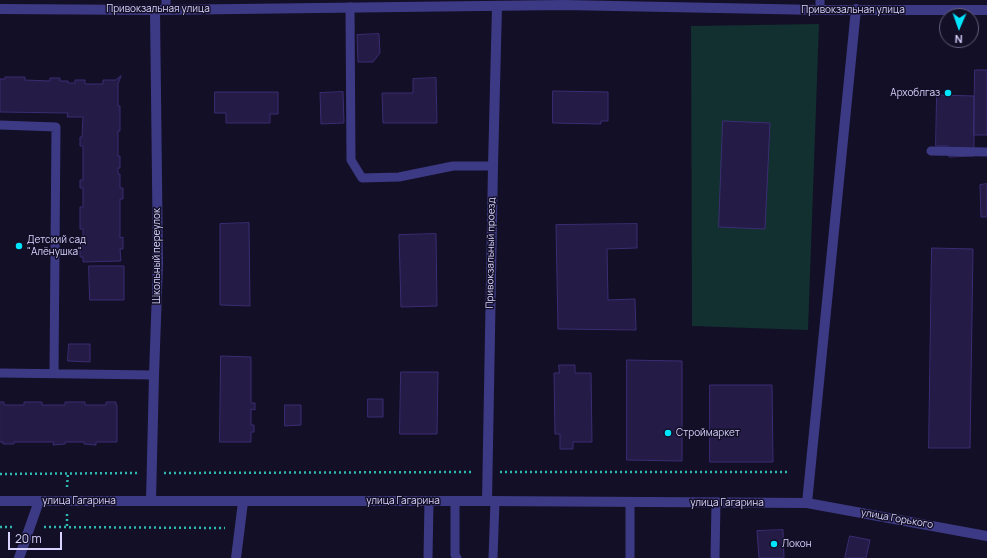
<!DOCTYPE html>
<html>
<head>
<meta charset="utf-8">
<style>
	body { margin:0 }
	#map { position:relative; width:987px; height:558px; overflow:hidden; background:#130f26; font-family:Manrope,sans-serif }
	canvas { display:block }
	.north { position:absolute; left:939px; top:8px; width:40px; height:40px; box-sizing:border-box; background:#130f26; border:1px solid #625e7d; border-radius:50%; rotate:182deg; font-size:11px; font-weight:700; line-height:16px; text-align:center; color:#d9d4ff }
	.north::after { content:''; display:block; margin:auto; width:14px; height:18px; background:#00e5ff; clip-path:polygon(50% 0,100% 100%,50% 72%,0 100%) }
	.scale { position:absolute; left:8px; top:532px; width:54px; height:18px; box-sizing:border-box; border:2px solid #d9d4ff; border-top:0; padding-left:5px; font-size:12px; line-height:14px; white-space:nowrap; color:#d9d4ff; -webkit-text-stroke:3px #130f26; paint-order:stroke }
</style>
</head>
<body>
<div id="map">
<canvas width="987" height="558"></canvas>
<div class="north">N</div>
<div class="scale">20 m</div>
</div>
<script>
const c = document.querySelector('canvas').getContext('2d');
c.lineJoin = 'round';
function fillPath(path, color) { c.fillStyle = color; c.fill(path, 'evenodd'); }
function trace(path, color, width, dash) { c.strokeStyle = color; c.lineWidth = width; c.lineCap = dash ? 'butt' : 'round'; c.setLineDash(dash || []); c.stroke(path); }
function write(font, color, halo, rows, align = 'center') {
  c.font = font + ' Manrope,sans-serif'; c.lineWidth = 3; c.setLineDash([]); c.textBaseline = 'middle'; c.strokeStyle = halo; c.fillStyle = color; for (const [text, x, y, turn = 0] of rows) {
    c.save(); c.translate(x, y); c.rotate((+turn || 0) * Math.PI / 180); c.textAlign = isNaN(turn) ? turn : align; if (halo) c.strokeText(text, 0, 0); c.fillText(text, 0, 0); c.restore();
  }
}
const green = new Path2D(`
	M819,24L808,330L692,326L691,26Z`);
const building = new Path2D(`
	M379,34L380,53L373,62H358L357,35Z
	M975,70H987V135H974Z
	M121,76L118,84V106H120V131H118V156H120V168H118V174H120V188H123V199H120V238L123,237V249H120L121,261L83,262V257H80V246H83V229H80V207H83V188H80V180H83V146H80V137H82L83,117H67L68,113L0,112V79H5V77H25V80L50,81V78H60V81H68V83H75V80H85V84H103V80H115Z
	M436,78L437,123H383L382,93H413V79Z
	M553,91L608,92V121H601V124L553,123Z
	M215,92H278V114H270V123H226V113H215Z
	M343,92L344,123L321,124L320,93Z
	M937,95L974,96V156L949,157L948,146H936Z
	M723,121L770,123L765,229L719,227Z
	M987,184V217H981L980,185Z
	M249,223L250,306L220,305V224Z
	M637,224V248L607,249L608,300L635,299L636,330L558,329L556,225Z
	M436,234L437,306L401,307L399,235Z
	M932,248L973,249L970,448H929Z
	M89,266H124V300H90Z
	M69,344H90V362L68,361Z
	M221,356L251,357V403H255V410L251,409V425H254V432H251V442H220Z
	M627,360L682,361V461L627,460Z
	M559,365H575V373H591L592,442H573V449H560V434H555L554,373H559Z
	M401,372H438L437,434H400Z
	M710,385H772L773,462H710Z
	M368,399H383V417H368Z
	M0,402H4V405H24V402H42V405H65V402H85V405H106V402H116V405H117V442H96V445L84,444V442H65V444L53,445L54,442H14V444H3V442H0Z
	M285,405H301V425L285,426Z
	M783,530L784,558H759L757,531Z
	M850,536L870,540L866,558H845Z`);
const path = new Path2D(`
	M500,472H787
	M164,473L473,472
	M0,474L137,473
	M67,487L68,473
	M67,514V528
	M0,527H15
	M44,527L225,528`);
const service = new Path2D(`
	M166,0V10
	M350,7L351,160L362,178L399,177L453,166H493
	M820,10V0
	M0,125L56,127L54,372
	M931,151L987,152
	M0,373L154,375
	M455,501V555L457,558
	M428,558L429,501
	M493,558L495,501
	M630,558V502
	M715,558L716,502`);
const pedestrian = new Path2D(`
	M154,375L158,263L155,10`);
const minor = new Path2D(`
	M151,501L154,375
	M487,501L493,166L497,6
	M19,558L39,501
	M236,558L243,502`);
const tertiary = new Path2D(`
	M0,9L155,10L564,5L820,10H987
	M0,501H487L807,503L987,536
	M807,503L856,9`);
const markers = [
	[948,93,4,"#00e5ff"],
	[19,246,4,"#00e5ff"],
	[668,433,4,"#00e5ff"],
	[774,544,4,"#00e5ff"]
];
const streetNames = [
	["Привокзальная улица",158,9],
	["Привокзальная улица",853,10],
	["Привокзальный проезд",491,253,-89],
	["Школьный переулок",157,256,-90],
	["улица Гагарина",79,501],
	["улица Гагарина",403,501],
	["улица Гагарина",727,503],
	["улица Горького",897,519,10]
];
const poiNames = [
	["Архоблгаз",940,93,"right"],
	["Детский сад",27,240],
	["\"Алёнушка\"",27,252],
	["Строймаркет",676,433],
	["Локон",782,544]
];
fillPath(green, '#12302f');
fillPath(building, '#241b47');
trace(building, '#3b2d73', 1);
trace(path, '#2fb8b0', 2.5, [2, 3]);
trace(service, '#3d3a85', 9);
trace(pedestrian, '#3d3a85', 10);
trace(minor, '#3d3a85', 10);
trace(tertiary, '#3d3a85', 10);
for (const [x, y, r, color] of markers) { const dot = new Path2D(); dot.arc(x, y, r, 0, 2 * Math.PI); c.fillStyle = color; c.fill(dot); trace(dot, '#130f26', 1.5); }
write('10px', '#d9d4ff', '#130f26', streetNames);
write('10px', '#d9d4ff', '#130f26', poiNames, 'left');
</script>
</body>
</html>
